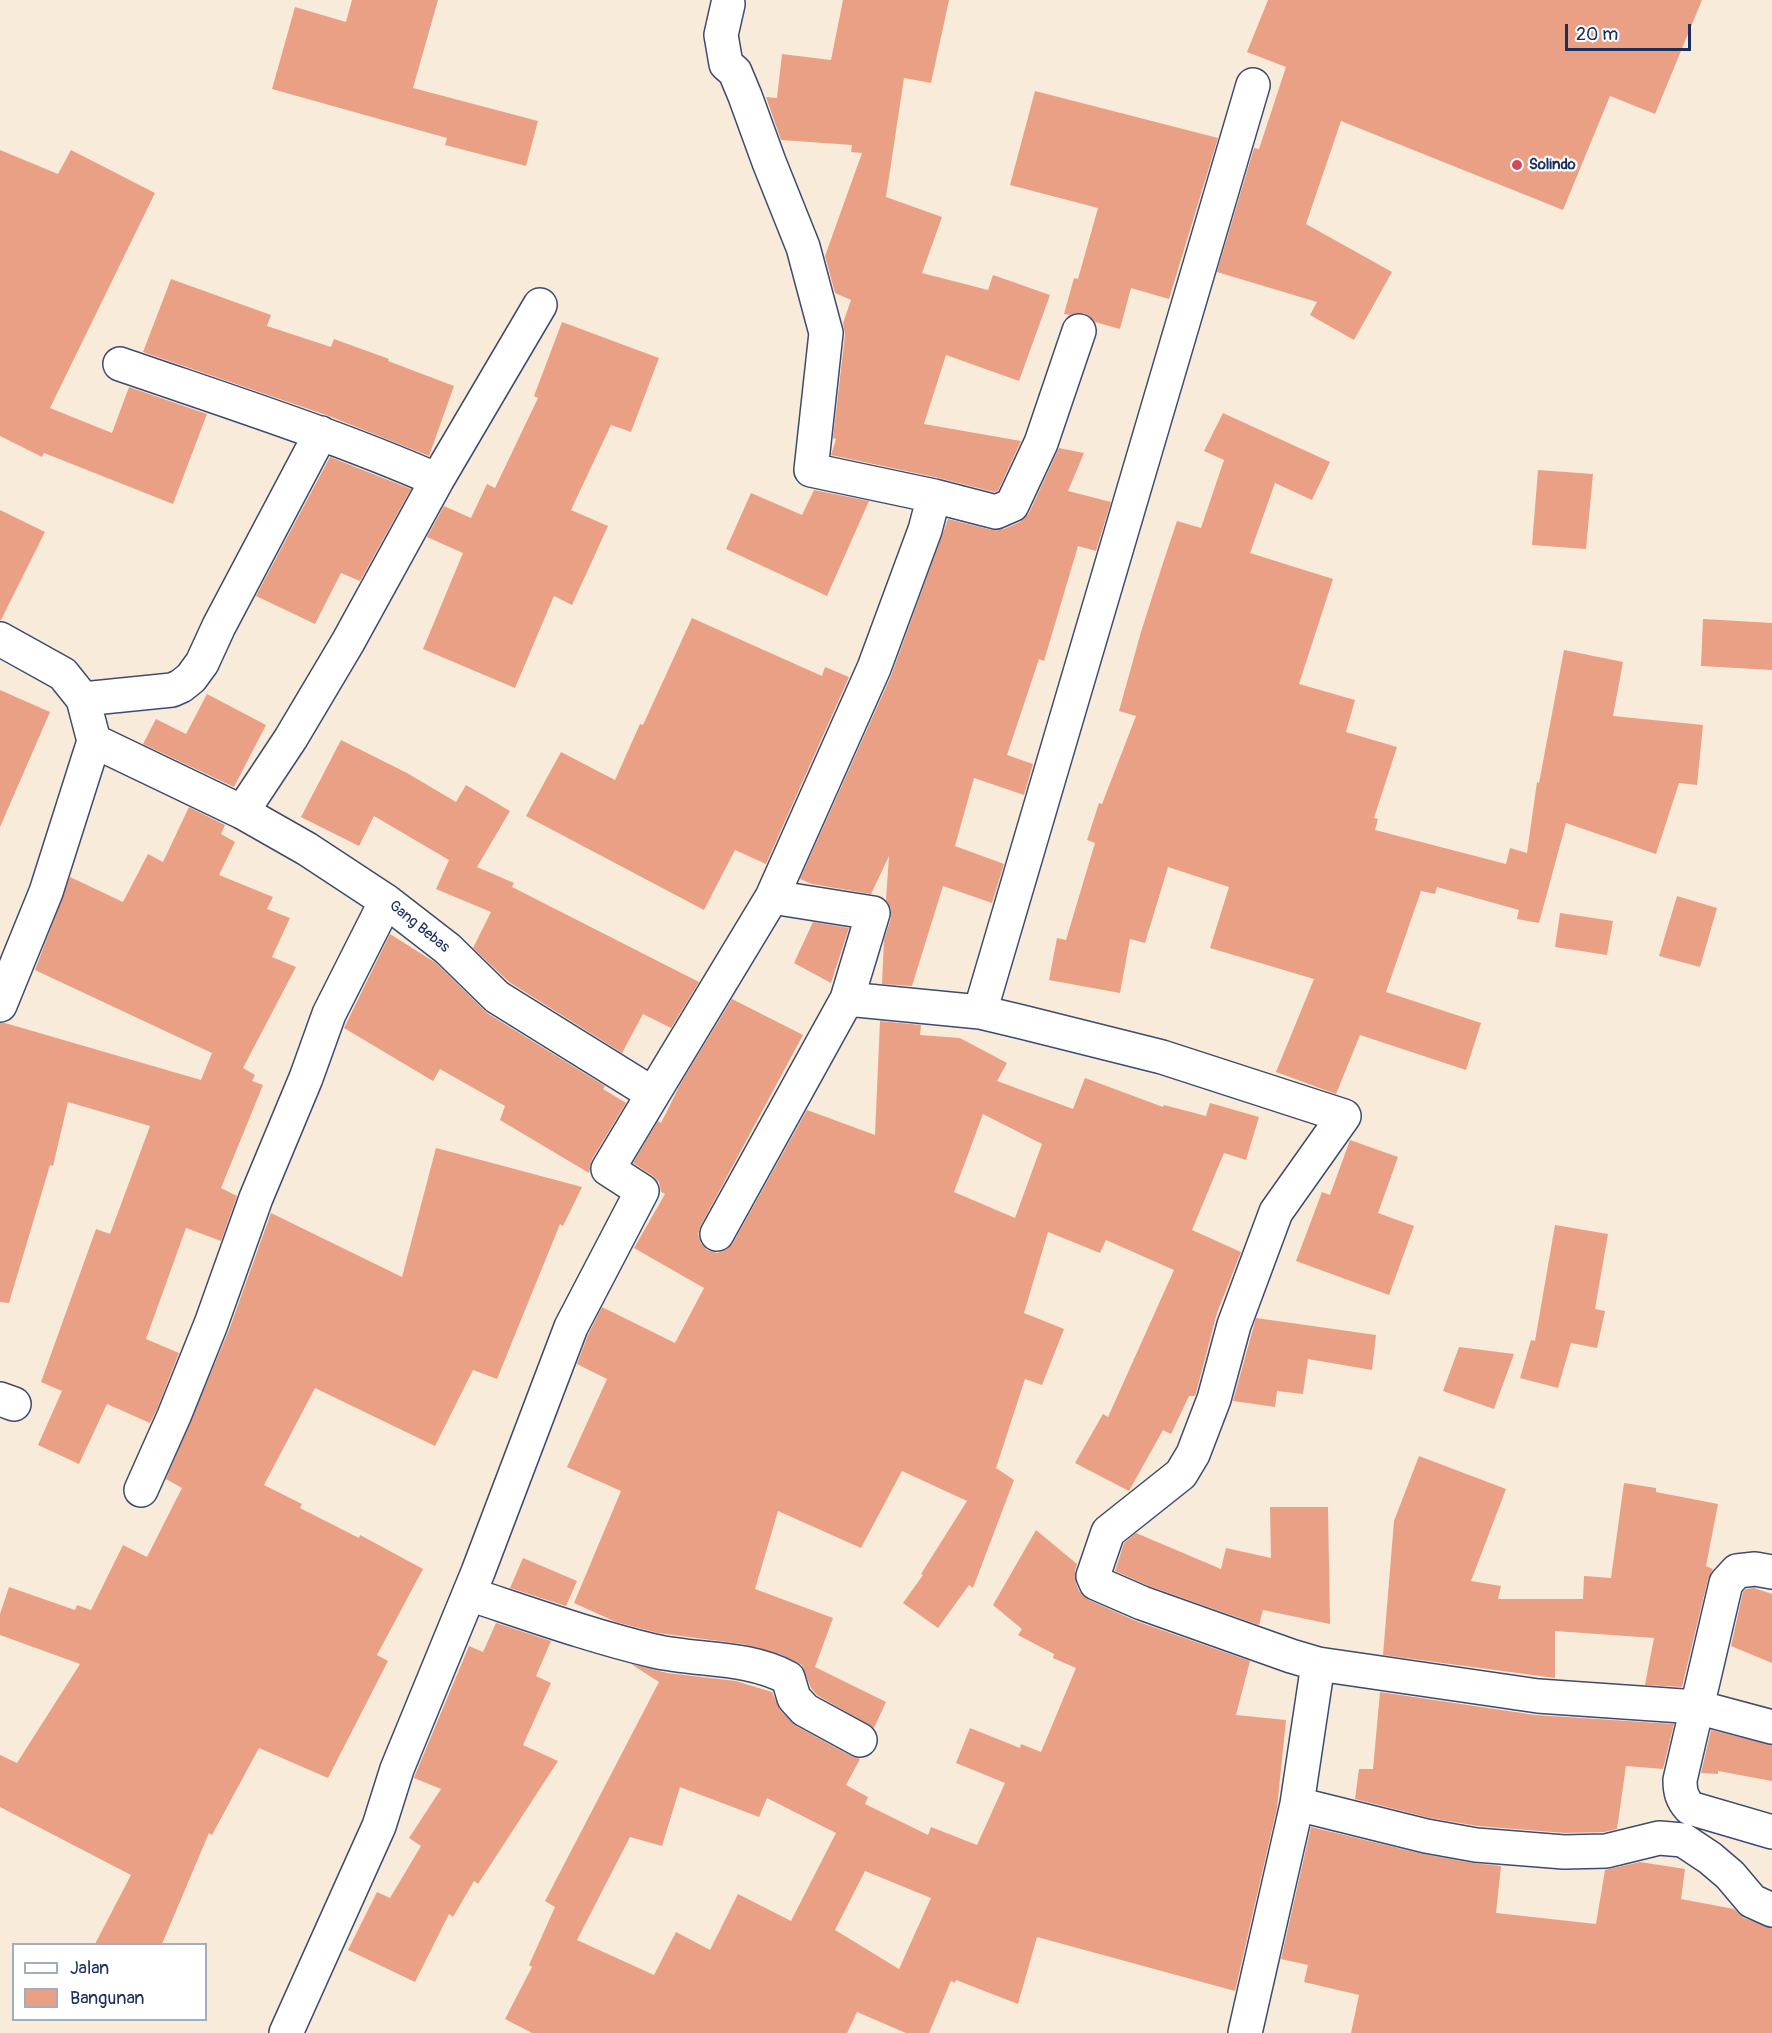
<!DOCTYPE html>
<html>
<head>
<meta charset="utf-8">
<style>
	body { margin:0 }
	#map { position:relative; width:1772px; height:2033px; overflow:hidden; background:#f8ebda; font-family:Pangolin,sans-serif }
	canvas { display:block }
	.legend { position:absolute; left:12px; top:1943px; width:195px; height:78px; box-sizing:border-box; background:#fff; border:2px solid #a4acbf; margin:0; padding:8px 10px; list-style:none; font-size:18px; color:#1b2f5e }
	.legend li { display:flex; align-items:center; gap:12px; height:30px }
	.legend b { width:30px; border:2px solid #a4acbf }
	.scale { position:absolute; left:1565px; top:24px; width:126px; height:27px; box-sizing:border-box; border:3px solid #1b2f5e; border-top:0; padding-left:8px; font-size:18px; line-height:21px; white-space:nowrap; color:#1b2f5e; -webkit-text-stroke:4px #fff; paint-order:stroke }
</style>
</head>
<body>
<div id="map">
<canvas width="1772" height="2033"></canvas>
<ul class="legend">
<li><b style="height:8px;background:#fff"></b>Jalan</li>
<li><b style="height:16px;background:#eaa085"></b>Bangunan</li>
</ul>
<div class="scale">20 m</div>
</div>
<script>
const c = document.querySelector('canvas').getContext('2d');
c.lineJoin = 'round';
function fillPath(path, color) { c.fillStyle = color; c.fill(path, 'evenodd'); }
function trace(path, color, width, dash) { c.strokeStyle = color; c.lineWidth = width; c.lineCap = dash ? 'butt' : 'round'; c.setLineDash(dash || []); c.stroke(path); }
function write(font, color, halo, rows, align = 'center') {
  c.font = font + ' Pangolin,sans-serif'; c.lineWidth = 4.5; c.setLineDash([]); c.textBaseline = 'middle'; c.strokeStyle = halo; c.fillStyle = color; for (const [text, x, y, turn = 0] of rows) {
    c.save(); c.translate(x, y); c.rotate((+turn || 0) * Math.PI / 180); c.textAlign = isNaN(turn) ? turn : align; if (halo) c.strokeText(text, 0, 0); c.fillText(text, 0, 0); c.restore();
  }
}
const building = new Path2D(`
	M352,0H438L413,88L538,121L526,166L445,145L447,138L272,89L295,7L346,22Z
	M843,0H949L931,83L904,78L886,197L942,217L922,273L988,290L993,275L1050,295L1019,381L946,355L924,424L1021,441L998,491L994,492L939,478L831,455L836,439L833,438L845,335L843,323L851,300L835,293L825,256L862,153L851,152L852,145L781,140L766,97L777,98L782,54L831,60Z
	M1268,0H1702L1655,114L1610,96L1563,210L1341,121L1306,224L1392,272L1354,340L1310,315L1317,302L1217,272L1254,148L1259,149L1286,67L1247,52Z
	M1035,91L1218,138L1169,299L1131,288L1120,329L1095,322L1084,313H1076L1070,315L1064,314L1074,278L1078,279L1098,208L1010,185Z
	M0,150L58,174L71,150L155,193L50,408L112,433L129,387L207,414L173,504L44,453L42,457L0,436Z
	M171,279L271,315L267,326L331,347L334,339L389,359L388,361L454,386L429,456L329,416L143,352Z
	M562,322L659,358L631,432L611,425L571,510L608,526L572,605L554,596L515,688L423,649L463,553L427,537L444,506L471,518L487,484L495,488L538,398L534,396Z
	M1223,413L1330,462L1312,500L1275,483L1250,553L1333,579L1299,684L1355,700L1346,732L1397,747L1374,818L1378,819L1375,830L1506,864L1510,848L1527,853L1537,782L1539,783L1564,650L1623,662L1613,716L1703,725L1697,785L1679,783L1656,854L1566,823L1539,923L1517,919L1519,910L1437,887L1435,894L1421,891L1386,992L1481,1023L1466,1070L1360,1035L1336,1094L1276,1072L1314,979L1210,948L1229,887L1168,867L1145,943L1130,939L1120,993L1049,980L1057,938L1066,940L1095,843L1087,840L1099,803L1102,804L1136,716L1119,711L1141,632L1163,563L1177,521L1201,528L1224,460L1204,451Z
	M1059,448L1084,453L1068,491L1111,502L1096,551L1078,546L1044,661L1039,659L1007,755L1033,764L1024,795L974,778L955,846L1004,864L992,903L943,886L912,986L882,984L884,940L891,918V909L886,900L889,856L871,894L812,884L800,879L891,676L948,519L992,530L1004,529L1020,522L1029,513Z
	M330,457L411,489L360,581L341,573L315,624L256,596Z
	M1538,470L1593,474L1586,549L1532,545Z
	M814,490L869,501L827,596L726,549L751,493L802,515Z
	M0,510L45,532L1,620H0Z
	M692,618L822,676L825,667L849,677L766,864L735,850L704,910L526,816L561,752L615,780L640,724L643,725Z
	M1703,619L1772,623V670L1701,666Z
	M0,690L50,712L0,827Z
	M207,694L266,725L234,787L143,744L156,719L186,734Z
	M341,740L407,773L456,802L466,785L510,811L477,867L514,883L512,887L699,982L671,1028L643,1014L622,1053L509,982L473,948L491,912L436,889L449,860L374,816L359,846L301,817Z
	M189,807L225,825L221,834L235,842L219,875L273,897L267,909L290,918L272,957L296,967L243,1068L255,1075L252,1081L263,1085L221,1188L237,1196L221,1241L186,1228L146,1339L179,1353L157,1409L150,1423L107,1404L79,1464L38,1445L62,1391L41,1382L96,1229L110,1234L150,1126L68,1102L53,1166L50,1165L9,1303L0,1302V1023H5L201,1080L212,1053L35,970L70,877L123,902L148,854L163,862Z
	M1677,896L1717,908L1700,967L1659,956Z
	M1560,913L1613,921L1607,955L1555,947Z
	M813,922L849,928L831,983L794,963Z
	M390,934L436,963L487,1013L605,1086L603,1089L626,1103L592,1159L589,1173L500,1120L505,1106L440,1069L433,1081L344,1028Z
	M732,999L803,1035L701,1225L698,1234L701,1243L707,1250L717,1253L726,1250L733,1243L807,1110L875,1135L880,1021L921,1025L920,1035L960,1038L1007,1063L997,1081L1073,1109L1085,1078L1163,1107L1164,1105L1206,1116L1210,1103L1259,1117L1246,1160L1224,1153L1192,1230L1241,1252L1217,1313L1196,1393L1195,1396H1189L1171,1434L1163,1430L1129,1491L1075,1463L1103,1414L1108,1417L1174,1270L1106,1240L1100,1253L1048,1232L1024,1313L1064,1329L1042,1385L1025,1379L996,1468L1014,1480L973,1588L969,1585L938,1628L903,1603L923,1575L921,1574L967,1501L902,1471L861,1548L778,1511L755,1589L833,1618L815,1667L886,1702L874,1728L817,1695L811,1688L802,1665L780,1654L742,1644L658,1633L616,1622L574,1603L621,1491L567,1467L607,1379L577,1364L588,1335L602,1307L675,1343L704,1288L634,1248L665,1194L661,1192L659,1182L653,1176L633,1163L658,1121L661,1123L681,1083ZM983,1114L1042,1144L1015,1218L954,1192Z
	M1350,1140L1398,1157L1378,1213L1414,1226L1389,1295L1296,1261L1322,1192L1330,1195Z
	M436,1148L582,1187L563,1226L560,1224L497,1379L473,1370L435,1446L315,1388L264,1485L302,1504L300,1508L359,1538L360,1535L423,1569L377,1655L388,1661L328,1778L259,1748L212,1835L209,1833L162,1944H95L131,1875L0,1807V1755L17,1763L80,1664L0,1635V1614L9,1587L75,1610L77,1605L91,1610L123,1545L147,1557L182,1488L166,1479L229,1330L271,1213L402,1277Z
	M1555,1225L1608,1234L1595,1309L1605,1311L1597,1348L1571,1343L1558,1388L1520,1378L1531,1340L1535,1341Z
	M1256,1318L1376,1335L1372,1370L1308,1359L1303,1394L1277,1391L1275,1407L1233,1401Z
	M1459,1347L1514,1354L1494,1409L1443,1391Z
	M1419,1456L1506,1489L1471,1581L1501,1586L1498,1599H1583L1584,1576L1611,1578L1624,1483L1656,1488V1492L1718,1504L1706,1566L1713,1569L1708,1579L1682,1687L1645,1685L1654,1638L1555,1631V1678L1383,1655L1394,1521Z
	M1270,1507H1328L1330,1624L1263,1610L1259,1625L1149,1586L1115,1571L1124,1543L1136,1533L1221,1569L1226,1548L1271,1558Z
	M1036,1530L1077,1564L1075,1571L1076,1583L1079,1591L1089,1600L1136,1621L1250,1661L1236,1715L1286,1720L1277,1808L1235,1991L1037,1937L1018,2004L956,1980L955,1983L951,1981L929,2033H906L857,2012L847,2033H532L505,2019L532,1967L529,1965L555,1907L545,1901L659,1682L631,1664L667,1673L736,1681L772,1692L780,1710L796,1726L851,1756L860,1759L846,1785L868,1797L865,1804L928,1835L931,1827L977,1845L1005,1783L956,1763L970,1728L1020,1748L1021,1744L1041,1752L1076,1668L1053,1658L1054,1654L1018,1635L1022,1629L993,1605ZM680,1787L759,1817L767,1798L836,1833L791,1921L738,1894L710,1950L676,1932L654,1975L577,1940L630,1837L662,1846ZM865,1871L931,1898L899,1969L835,1930Z
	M523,1558L577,1581L566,1606L510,1588Z
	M1754,1588L1772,1594V1663L1731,1646L1743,1592L1746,1589Z
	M496,1623L551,1641L536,1676L551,1683L523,1745L558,1761L478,1884L474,1881L453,1917L449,1914L415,1982L348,1950L377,1892L390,1898L421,1846L409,1838L441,1789L414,1778L415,1775L469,1646L483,1652Z
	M1380,1692L1535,1715L1674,1724L1663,1769L1626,1766L1617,1829L1604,1832L1565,1833L1478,1826L1430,1818L1355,1799L1359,1769H1373Z
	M1711,1730L1772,1745V1781L1718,1771V1774L1701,1773Z
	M1311,1827L1423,1854L1473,1863L1501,1866L1496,1913L1596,1924L1605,1870L1640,1862L1685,1869L1681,1899L1734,1909L1744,1918L1772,1928V2033H1351L1359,1995L1304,1982L1308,1965L1281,1959Z`);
const minor = new Path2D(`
	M120,364C227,401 334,435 437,480
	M934,496L996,512L1012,505L1041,443L1079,331
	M0,639L63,674L83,699L94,741L46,892L0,1005
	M83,699L172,690L181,686L191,678L202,663L219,626L321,433
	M94,741L242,812L307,849L386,901L448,949L497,997L653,1094L608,1169L642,1191L571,1327L478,1572L397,1769L379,1826L286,2033
	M242,812L291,738L348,642L437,480L540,305
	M847,999L980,1012L1022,1022L1162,1057L1344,1116L1276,1212L1234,1325L1214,1399L1193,1454L1181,1474L1108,1532L1093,1576L1096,1583L1142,1603L1291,1656L1318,1664L1538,1696L1697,1707L1772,1727
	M980,1012L1253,85
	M653,1094L772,897L874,668L925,530L934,496L811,470L826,333L803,247L769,162L745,96L735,72L726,64L721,35L728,4
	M717,1234L847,999L873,913L772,897
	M0,1399L14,1404
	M141,1490L174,1416L211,1324L256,1198L306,1078L329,1014L386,901
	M1772,1572L1755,1569L1737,1571L1726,1583L1680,1780C1680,1792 1682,1799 1690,1808L1772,1832
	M469,1594C530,1614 591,1636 654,1651C698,1661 748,1656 788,1678L794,1698L805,1710L860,1740
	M1297,1804L1426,1836L1476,1845L1564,1852L1606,1851L1659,1838L1683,1840L1710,1858L1730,1875L1752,1901L1772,1910
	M1245,2033L1297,1804L1318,1664`);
const markers = [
	[1517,165,6,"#d1495b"]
];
const poiNames = [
	["Solindo",1529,165]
];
const streetNames = [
	["Gang Bebas",419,927,39]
];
fillPath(building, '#eaa085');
trace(minor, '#3c4b71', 36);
trace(minor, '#fff', 33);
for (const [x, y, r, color] of markers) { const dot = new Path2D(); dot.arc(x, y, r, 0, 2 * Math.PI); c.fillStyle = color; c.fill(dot); trace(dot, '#fff', 2); }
write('bold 15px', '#1b2f5e', '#fff', poiNames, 'left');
write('15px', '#1b2f5e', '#fff', streetNames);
</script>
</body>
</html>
